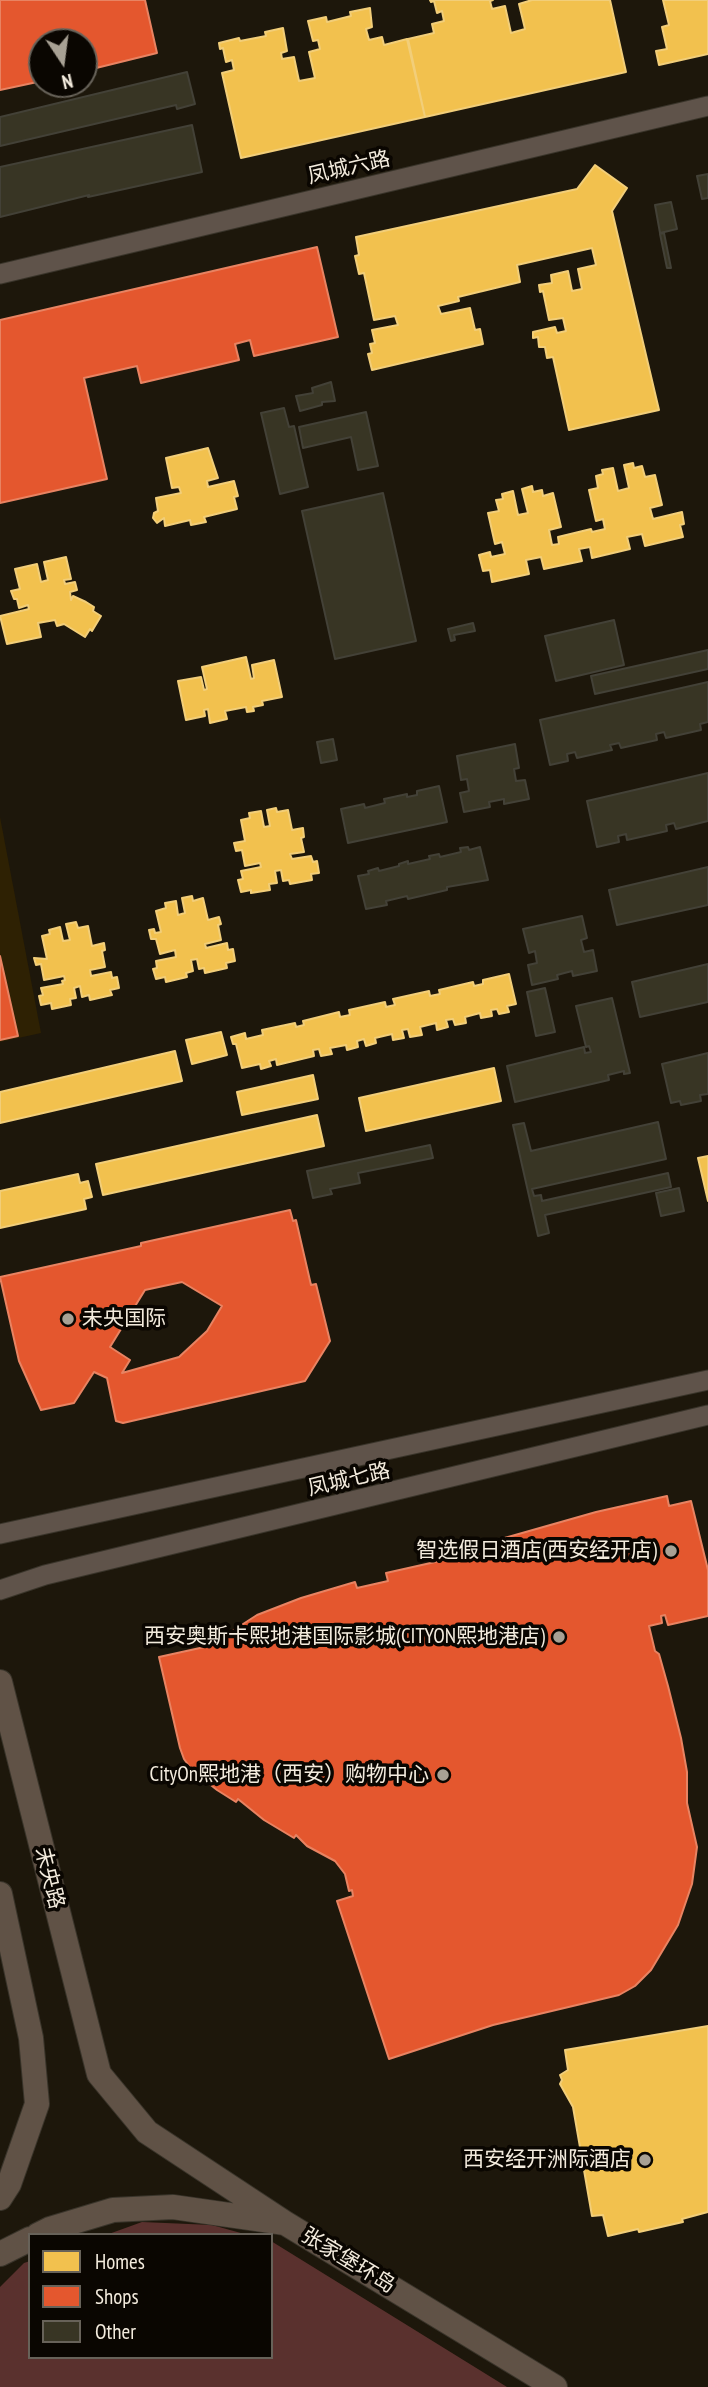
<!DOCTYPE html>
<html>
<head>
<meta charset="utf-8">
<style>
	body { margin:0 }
	#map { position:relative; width:708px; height:2387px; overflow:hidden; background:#1d170b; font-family:"PT Sans Narrow",sans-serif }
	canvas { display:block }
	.legend { position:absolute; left:28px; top:2233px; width:245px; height:126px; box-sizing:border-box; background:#0a0601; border:2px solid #676259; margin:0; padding:9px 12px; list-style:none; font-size:21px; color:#f3ebdd }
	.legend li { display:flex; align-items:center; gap:14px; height:35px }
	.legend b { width:35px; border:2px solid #676259 }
	.north { position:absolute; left:28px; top:28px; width:70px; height:70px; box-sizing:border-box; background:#0a0601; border:2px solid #676259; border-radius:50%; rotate:167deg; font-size:19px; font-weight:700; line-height:28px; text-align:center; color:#f3ebdd }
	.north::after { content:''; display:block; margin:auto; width:24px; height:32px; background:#a8a194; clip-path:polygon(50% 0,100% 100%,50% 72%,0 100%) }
</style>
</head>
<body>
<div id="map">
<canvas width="708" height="2387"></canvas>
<ul class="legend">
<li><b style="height:19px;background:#f2c14e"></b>Homes</li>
<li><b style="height:19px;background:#e4572e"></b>Shops</li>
<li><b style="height:19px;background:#383524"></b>Other</li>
</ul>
<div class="north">N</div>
</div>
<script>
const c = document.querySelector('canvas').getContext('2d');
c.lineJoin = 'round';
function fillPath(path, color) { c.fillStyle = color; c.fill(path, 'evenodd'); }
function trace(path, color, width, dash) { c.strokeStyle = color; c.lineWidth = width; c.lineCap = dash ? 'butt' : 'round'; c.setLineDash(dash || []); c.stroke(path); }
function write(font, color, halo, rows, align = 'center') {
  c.font = font + ' "PT Sans Narrow","Noto Sans SC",sans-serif'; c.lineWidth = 7; c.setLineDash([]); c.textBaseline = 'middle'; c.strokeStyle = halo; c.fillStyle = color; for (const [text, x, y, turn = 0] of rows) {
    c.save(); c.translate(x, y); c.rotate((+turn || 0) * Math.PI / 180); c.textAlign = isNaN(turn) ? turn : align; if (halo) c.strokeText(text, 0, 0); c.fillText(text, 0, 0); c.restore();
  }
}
const built = new Path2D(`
	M0,817L41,1033L0,1042Z`);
const green = new Path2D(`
	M142,2222L212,2225L248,2235H106Z
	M271,2241L507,2387H0V2287L24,2263L30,2261V2357H271Z`);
const homes = new Path2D(`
	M430,0H493L490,1L492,9L505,6L511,33L525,29L519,4L532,0H610L626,72L425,117L408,39L434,33L432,24L444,21L442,11L437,13L434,1L431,2Z
	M663,0H708V54L659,65L656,51L667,49L662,27L669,25Z
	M370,8L372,27L366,29L369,40L382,37L384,45L407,39L425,117L241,158L222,73L234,70L232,60L226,62L223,48L220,49L219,43L239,38L240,41L266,36L265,32L283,28L287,51L281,53L282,59L294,57L299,81L315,78L309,52L320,49L318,40L313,41L308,21L326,17L327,22L351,16L350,12Z
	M595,165L627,188L612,211L659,410L569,430L553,357L547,358L545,347H539L538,337L533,338V332L555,327L557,333L566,331L563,318L549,320L543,291L540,292L539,285L552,283L551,275L568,271L572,291L582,289L578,269L596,265L592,248L517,265L520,282L458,297L459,301L438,306L441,314L470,308L475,330L480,329L483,344L372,370L368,354L372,353L370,344L375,343L372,330L398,325L395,316L374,320L364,273L359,274L355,256L359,255L356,237L577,189Z
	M208,448L218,478L207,481L208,487L234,481L238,496L234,497L237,509L204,517L206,522L191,525L190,520L165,526L164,518L157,523L153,518L154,513L158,511L156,498L181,493L179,487L172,488L166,458Z
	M633,463L634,468L642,466L645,477L655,475L662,505L650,508L653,519L682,512L684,524L680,525L683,537L645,546L642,534L627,537L630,549L592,558L590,547L579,549L582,561L544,569L541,557L526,560L529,574L492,582L490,570L483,571L479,555L490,552L491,557L505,554L502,542L495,544L488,513L499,511L496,500L503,499L502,494L513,491L518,515L528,513L522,489L532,486L533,492L542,490L543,496L553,493L561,527L549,530L552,545L559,544L558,537L591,529L592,532L605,529L603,519L596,521L589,490L598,488L596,476L603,474L602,470L613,468L618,491L629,488L624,465Z
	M66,557L71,579L64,580L65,584L75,582L77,590L70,592L71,600L73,596L86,602L94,607L93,611L101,616L92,631L90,629L85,637L64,624L57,626L55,620L38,623L41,637L7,644L0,616L29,609L28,605L19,608L17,599H14L11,591L20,589L15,569L37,564L41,582L48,580L44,562Z
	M246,657L251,679L254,678L252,665L274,660L282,697L262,701L263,705L253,707L254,711L247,712L246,707L225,711L227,719L210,723L208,709L204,710L205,716L186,720L178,681L201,677L204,690L207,689L202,667Z
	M276,808L277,812L288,810L292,830L303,828L304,837L301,838L304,852L290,854L292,859L311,856L313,862L317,861L319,873L311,874L312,880L290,884L289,880L283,881L281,870L275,871L277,883L269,884L270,890L251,893V890L241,892L238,880L243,879L241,871L261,867L260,863L245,866L242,850L236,851L234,843L245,841L241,820L250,818L249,813L261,811L264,827L270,826L267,810Z
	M192,896L193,901L203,898L208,920L219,917L221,924L218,925L221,940L205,944L206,948L227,943L228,950L233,949L235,961L226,963L227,968L205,973L204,968L199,969L197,959L191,960L193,971L186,973L187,977L166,982L165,977L156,979L153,969L157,968L156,961L176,957L175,950L160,954L156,939H151L149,930L154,929L155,933L161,932L156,911L166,908L165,903L176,901L178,915L185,913L182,898Z
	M76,922L78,928L88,926L92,946L104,943L105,950L102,951L105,967L90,970L91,976L111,972L112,978L117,977L119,988L110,990L112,995L90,1000L89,995L82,997L80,986L74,988L76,998L70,999L71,1005L52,1009L51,1003L41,1005L39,996L43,995L41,988L63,984L62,981L65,980L64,976L44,980L41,964L36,965L34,958L47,959L42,936L50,934L49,930L60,927L63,941L70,940L66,924Z
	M509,974L516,1004L507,1006L509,1012L499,1014L497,1009L491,1010L492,1016L481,1018L480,1013L465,1017L466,1023L455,1025L453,1019L446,1020L448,1027L437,1030L436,1023L420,1027L422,1035L410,1037L408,1029L402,1030L404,1038L393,1040L392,1034L375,1038L376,1043L366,1046L364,1039L357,1041L358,1047L347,1050L346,1045L330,1048L332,1054L321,1056L319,1049L313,1050L314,1056L277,1065L276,1059L269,1061L271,1066L261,1069L260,1064L242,1068L236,1044H233L231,1037L245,1033L246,1039L263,1035L262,1030L295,1023L296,1027L304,1025L303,1021L339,1012L340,1017L350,1015L349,1010L385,1002L386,1007L395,1005L393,999L429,991L430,996L440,994L439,990L473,982L474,986L483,984V980Z
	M221,1032L227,1055L192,1064L186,1040Z
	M175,1051L182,1081L0,1123V1092Z
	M494,1068L501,1101L366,1131L359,1098Z
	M313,1075L318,1099L242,1115L237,1092Z
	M317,1115L324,1146L103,1195L96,1164Z
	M708,1156V1201L698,1158Z
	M78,1174L80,1183L88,1181L92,1197L84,1199L86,1209L0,1228V1191Z
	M689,1503L708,1587V1601L657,1612L635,1516Z
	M708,2026V2212L682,2219L683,2222L639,2232L638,2229L608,2236L603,2215L592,2216L573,2107L560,2084L562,2080L560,2075L568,2070L565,2050Z`);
const shops = new Path2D(`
	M0,0H145L157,53L84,71V42H42V81L0,90Z
	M317,247L338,337L254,356L250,340L235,344L239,360L141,383L137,366L84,378L107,479L0,503V320Z
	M0,956L18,1036L0,1040Z
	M290,1210L293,1221L296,1220L311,1285L316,1284L330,1341L305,1381L123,1423L116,1421L107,1378L94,1372L74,1403L41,1410L19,1361L0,1277L141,1246V1243ZM182,1282L222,1306L207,1331L179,1357L122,1373L130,1360L110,1347L145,1290Z
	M667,1496L669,1506L691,1501L708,1570V1616L668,1625L665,1615L661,1616L662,1623L649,1626L655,1651L659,1654L668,1686L681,1738L687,1772V1803L697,1847L692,1884L678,1925L651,1970L635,1986L619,1995L493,2025L389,2059L337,1901L353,1896L352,1890L349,1891L345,1874L335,1861L307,1846L296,1835L294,1838L264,1820L238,1799L236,1802L217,1790L192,1770L184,1759L180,1748L159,1657L209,1646L257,1615L301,1598L355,1582L357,1588L388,1581L386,1573L502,1547L501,1539L596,1512Z`);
const building = new Path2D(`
	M187,72L195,104L177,109L176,105L0,146V117Z
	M192,125L202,172L88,197L89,195L0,217V167Z
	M708,174V198L702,199L697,176Z
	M671,202L677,229L660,233L655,205Z
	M664,233L671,268H667L660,234Z
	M331,382L335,401L322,402V405L300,411L296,396L313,393L312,388Z
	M284,408L289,427L294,426L308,487L280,494L261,413Z
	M366,412L378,466L358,470L351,437L303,448L299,427Z
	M383,493L416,641L335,659L302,511Z
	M614,620L624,665L556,681L545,636Z
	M473,623L475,631L454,635L455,640L451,641L448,629Z
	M708,650V669L595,694L591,676Z
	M708,682V722L700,724L701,730L666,738L664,732L656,734L657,740L621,748L619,743L610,745L612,750L577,758L575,752L567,754L568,761L550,765L540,720Z
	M333,739L337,760L321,763L317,742Z
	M515,744L519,768L514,769L516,781L525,780L529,799L504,804V799L489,802L490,807L464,812L460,793L469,791L467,779L461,780L457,756Z
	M708,773V821L676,829L674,823L666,825L667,831L627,840L626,834L618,836L619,842L597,847L587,801Z
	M439,786L447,822L348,843L341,809L364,804L365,808L385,803L384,799L407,794V797L417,795V791Z
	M468,847L469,850L480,847L488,880L447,887V890L408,899L407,896L386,901L387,905L366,909L358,876L369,874L368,871L378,868L379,871L399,866V864L408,861V864L430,859L429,856L439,854L440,857L461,852L460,848Z
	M708,867V905L617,925L609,890Z
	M582,916L587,938L581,940L584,952L593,950L597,971L573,976L572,971L557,975L558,979L532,985L528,965L537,963L535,951L529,953L523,929Z
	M708,964V1002L640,1017L632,982Z
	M545,988L555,1032L536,1036L527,992Z
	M612,998L630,1073L624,1074V1071L608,1075L609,1080L515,1102L507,1066L584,1047L585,1053L591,1052L589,1046L586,1047L576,1006Z
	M708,1053V1094L700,1095L701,1101L681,1105L680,1101L671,1103L662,1064Z
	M658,1122L666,1159L532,1189L534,1196L541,1195L542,1201L668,1173L671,1187L545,1215L549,1233L538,1236L513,1125L524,1123L531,1151Z
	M430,1145L433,1158L358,1173L360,1183L330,1189L332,1194L313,1198L307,1171Z
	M679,1188L684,1211L661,1216L656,1193Z`);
const tertiary = new Path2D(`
	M0,274L708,106
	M0,1534L708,1380
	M0,1590L45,1575L708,1415`);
const primary = new Path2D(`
	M0,1682L99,2074L147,2132L285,2223
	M0,1894L31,2038L37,2104L9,2184L0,2198
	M38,2235L50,2229L113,2210L173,2207L285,2223L555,2387
	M0,2254L30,2239`);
const markers = [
	[68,1319,7,"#a8a194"],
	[671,1551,7,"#a8a194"],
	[559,1637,7,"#a8a194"],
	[443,1775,7,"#a8a194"],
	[645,2160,7,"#a8a194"]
];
const streetNames = [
	["凤城六路",349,168,-13],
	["凤城七路",349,1480,-13],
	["未央路",49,1878,76],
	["张家堡环岛",348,2261,31]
];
const poiNames = [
	["未央国际",82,1319,"left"],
	["智选假日酒店(西安经开店)",657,1551],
	["西安奥斯卡熙地港国际影城(CITYON熙地港店)",545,1637],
	["CityOn熙地港（西安）购物中心",429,1775],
	["西安经开洲际酒店",631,2160]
];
fillPath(built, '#2e2103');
fillPath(green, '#5a312e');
fillPath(homes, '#f2c14e');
trace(homes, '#f2ce79', 2);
fillPath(shops, '#e4572e');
trace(shops, '#e88362', 2);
fillPath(building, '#383524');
trace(building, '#434137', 2);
trace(tertiary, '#39342a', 21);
trace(primary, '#39342a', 26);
trace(tertiary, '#5f534a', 19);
trace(primary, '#605246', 24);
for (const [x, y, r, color] of markers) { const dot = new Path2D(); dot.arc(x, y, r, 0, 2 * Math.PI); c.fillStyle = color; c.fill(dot); trace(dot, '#0a0601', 2.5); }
write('21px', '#f3ebdd', '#0a0601', streetNames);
write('21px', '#f3ebdd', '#0a0601', poiNames, 'right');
</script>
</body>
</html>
